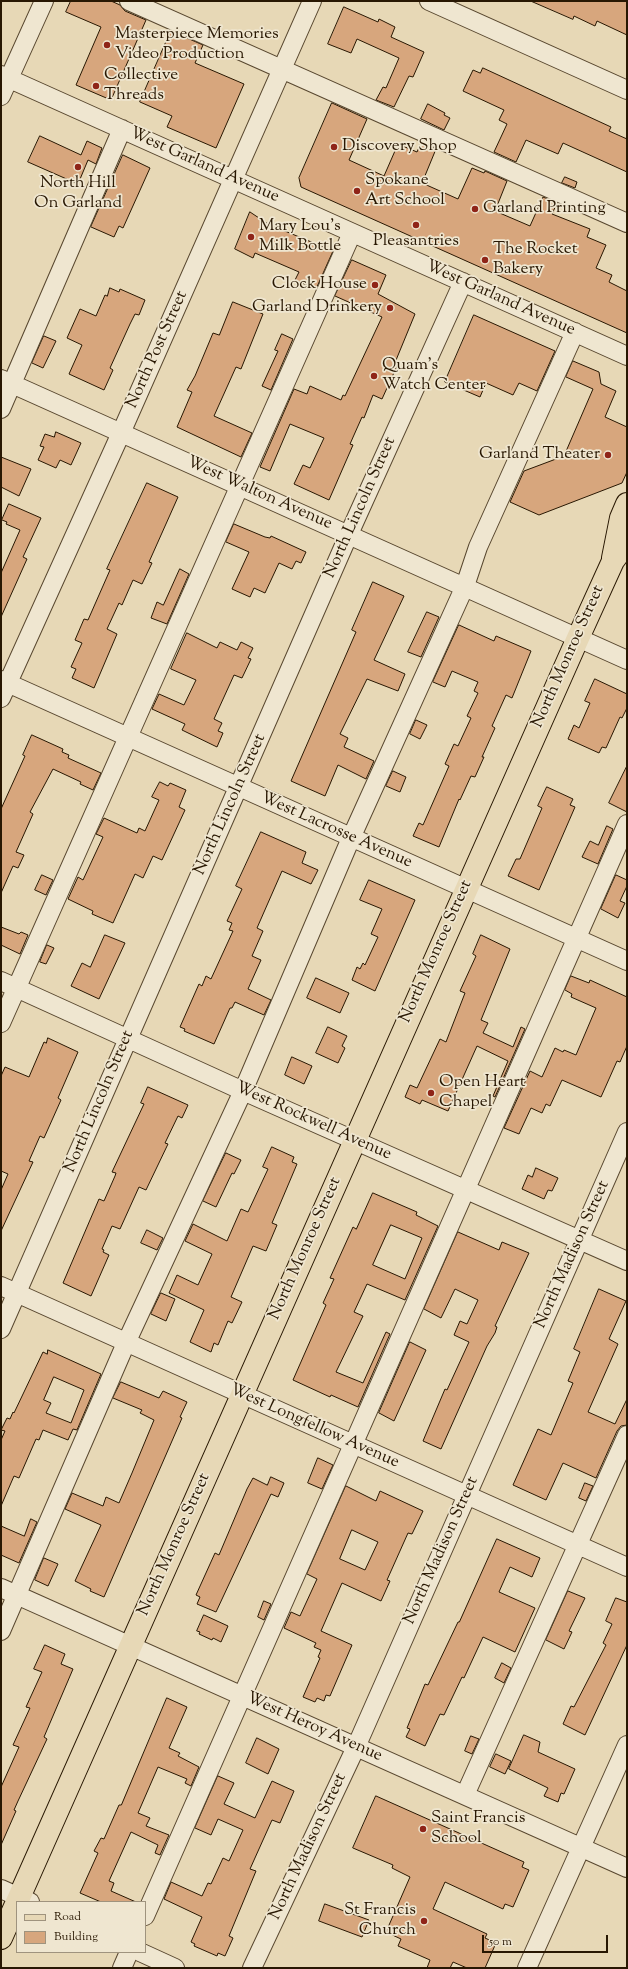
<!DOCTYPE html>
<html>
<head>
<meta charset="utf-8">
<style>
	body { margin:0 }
	#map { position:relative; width:628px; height:1969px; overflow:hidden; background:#e7d8b6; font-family:"Sorts Mill Goudy",serif }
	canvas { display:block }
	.frame { position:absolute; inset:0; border:2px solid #281702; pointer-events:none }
	.legend { position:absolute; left:16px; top:1901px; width:130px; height:52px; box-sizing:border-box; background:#efe6d0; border:1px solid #9f937e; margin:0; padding:5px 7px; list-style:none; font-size:12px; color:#281702 }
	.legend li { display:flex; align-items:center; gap:8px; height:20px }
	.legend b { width:20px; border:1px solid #9f937e }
	.scale { position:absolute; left:482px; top:1935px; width:126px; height:18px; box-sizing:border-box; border:2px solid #281702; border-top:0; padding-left:5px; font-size:12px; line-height:14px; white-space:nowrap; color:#281702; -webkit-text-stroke:3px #efe6d0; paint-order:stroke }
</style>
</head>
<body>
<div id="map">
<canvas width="628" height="1969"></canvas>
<div class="frame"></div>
<ul class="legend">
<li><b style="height:5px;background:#e7d8b6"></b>Road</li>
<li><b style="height:11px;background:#d7a67d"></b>Building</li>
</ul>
<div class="scale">50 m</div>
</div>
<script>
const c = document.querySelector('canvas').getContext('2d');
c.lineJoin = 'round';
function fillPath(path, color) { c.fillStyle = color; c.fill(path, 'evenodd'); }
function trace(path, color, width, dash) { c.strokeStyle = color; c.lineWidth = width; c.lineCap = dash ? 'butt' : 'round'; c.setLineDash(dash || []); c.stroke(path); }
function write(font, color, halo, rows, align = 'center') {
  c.font = font + ' "Sorts Mill Goudy",serif'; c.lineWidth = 3.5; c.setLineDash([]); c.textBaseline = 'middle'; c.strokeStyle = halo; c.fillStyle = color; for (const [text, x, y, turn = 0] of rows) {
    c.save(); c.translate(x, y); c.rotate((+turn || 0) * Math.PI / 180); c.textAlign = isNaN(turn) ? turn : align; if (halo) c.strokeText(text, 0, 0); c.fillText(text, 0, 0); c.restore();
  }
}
const building = new Path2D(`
	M71,1H111L120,5L125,11L146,20L111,100L76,85L101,27L66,12Z
	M531,1H627V35L597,21L595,26L574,16L573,19Z
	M344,7L378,22L379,19L395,27L391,37L424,52L413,77L409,76L394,107L376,100L383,87L386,88L399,58L357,39L351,53L328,44Z
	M171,31L203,45L195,63L244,84L216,148L167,127L172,116L140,102Z
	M483,68L611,127L609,131L627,139V172L563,143L558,154L526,140L516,162L494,152L507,124L499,120L504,110L463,91L473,70L480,73Z
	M332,103L367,119L349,160L384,176L398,144L417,152L421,143L436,149L422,183L458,199L472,168L484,173L485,171L507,181L495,211L530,226L543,197L557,203L552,214L590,229L587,237L606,245L596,268L612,275L609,282L627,291V333L301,187L299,178Z
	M428,104L445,113L444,115L450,118L444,130L421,119Z
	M40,136L81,155L87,141L102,148L96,164L88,160L78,184L28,162Z
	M123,155L150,168L123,228L119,226L114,237L91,227Z
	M565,177L577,182L575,188L562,183Z
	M250,212L268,224L333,251L316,289L295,280L299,272L255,253L253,258L235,249Z
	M352,260L386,275L378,294L415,314L394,365L397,366L382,399L373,395L364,418L362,417L350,444L353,445L329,500L294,484L303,465L310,468L324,438L290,424L270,471L260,467L294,389L307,394L310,386L341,400L343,395L345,396L382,317L335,296Z
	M110,288L119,292L120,289L145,300L139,315L135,314L130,324L110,368L113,370L104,390L69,374L82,345L67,338L80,309L96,316L105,295L107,296Z
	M233,302L263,314L241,369L236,367L214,416L252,433L241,457L177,427L192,392L187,390L195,376L213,333L219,335Z
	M474,315L555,351L537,391L519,383L513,395L486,383L480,397L445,382Z
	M282,334L293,339L271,390L262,386L278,351L275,350Z
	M44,336L56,341L43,368L32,363Z
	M573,361L599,372L601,384L616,391L605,417L627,427V472L622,483L539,515L510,502L524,471L564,456L593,389L566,377Z
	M56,432L81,443L71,465L60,460L56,468L38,460L44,447L40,446L45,434L54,437Z
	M1,457L31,469L19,496L1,487Z
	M147,483L178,497L149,562L152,563L142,584L133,580L122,605L119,603L107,629L117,634L94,688L72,678L76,669L71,667L82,643L75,640L84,619L88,620L110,570L107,569Z
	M9,504L41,518L23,557L27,559L1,617V573L20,530L6,524L7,522L2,520Z
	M234,524L265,537L270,538L271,536L306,552L301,563L296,561L292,569L279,563L265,593L254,588L250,597L232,589L249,552L226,542Z
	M180,569L189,574L167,624L151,618L157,602L163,605Z
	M373,582L404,596L374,660L405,674L398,691L367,679L340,734L348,738L344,747L374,761L366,779L338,765L325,796L291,781L356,632L352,630Z
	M427,612L439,617L421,657L408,652Z
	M459,625L494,641L496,636L531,651L512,698L506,695L492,726L495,728L482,757H484L475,777L471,776L460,800L459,799L439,847L413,836L419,823L423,825L449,766L445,764L454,744L458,746L471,718L467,716L478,693L474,691L478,682L452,671L445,687L433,682Z
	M187,633L217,648L220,642L237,650L241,642L253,648L248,658L251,659L242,678L234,675L214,719L222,723L218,731L223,733L217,747L182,730L185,724L152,709L159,694L184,705L196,680L171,669Z
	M595,679L627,694V708L622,718L620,717L606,748L602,747L599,753L568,739L574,725L579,728L590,703L585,701Z
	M416,720L427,725L420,739L410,734Z
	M32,735L63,749L62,752L69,755L68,758L101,773L93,790L80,784L81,782L53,769L30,812L33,814L16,852L24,855L18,868L13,866L1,893V809L25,756L23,755Z
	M627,766V812L609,803Z
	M393,771L406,777L400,792L386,786Z
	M160,782L168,786L170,783L186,790L179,807L185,810L162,860L153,856L143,878L135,874L113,923L92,914L93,911L68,899L78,877L83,880L103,837L96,834L104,818L137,833L139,828L145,831L159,800L152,797Z
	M547,787L573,799L570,805L575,807L539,890L508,876L516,859H520L542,808L538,806Z
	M607,826L613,829L598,864L582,857L590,841L598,845Z
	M261,832L306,852L302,863L318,870L311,884L282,871L257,928L263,931L252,956L261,960L248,989L271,1000L264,1015L235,1002L232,1008H230L214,1044L184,1031L185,1029L180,1027L199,984L202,986L206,976L211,979L233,931L229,930L232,923L227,921L242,889L236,886Z
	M42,875L53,880L46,895L35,890Z
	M616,875L627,880V886L620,901L625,903L618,918L601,909Z
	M369,880L415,900L375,991L352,980L357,967L360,969L363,963L365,965L378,937L371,934L382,909L360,900Z
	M1,927L19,934L21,932L28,935L20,954L1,945Z
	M105,935L125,943L99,999L71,986L82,963L90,967Z
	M481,935L510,949L481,1020L488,1023L483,1033L513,1047L521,1027L525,1029L495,1097L493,1096L508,1061L477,1046L448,1111L422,1100L420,1104L405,1097L410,1085L417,1088L440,1039L446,1042L465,993L460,991L476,956L473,954Z
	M47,945L54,948L46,964L40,962Z
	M571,976L589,983L590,980L627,997V1046L620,1062L617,1061L601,1097L562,1080L550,1106L546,1104L542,1113L531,1108L519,1134L504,1128L530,1071L542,1077L555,1048L563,1052L564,1050L576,1055L596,1008L571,997L572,994L565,990Z
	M316,978L349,993L340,1013L307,998Z
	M328,1027L347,1036L342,1046L345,1048L338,1063L316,1053Z
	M48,1038L78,1052L58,1098L61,1100L44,1138L40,1136L29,1161L33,1162L1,1231V1190L8,1174L1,1171V1076L5,1067L29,1077L44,1042L46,1043Z
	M292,1057L312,1066L304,1084L285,1075Z
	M148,1087L188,1105L182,1118L178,1116L165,1143L168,1144L146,1190L139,1187L120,1229L112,1226L102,1249L104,1250L103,1252L109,1255L91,1296L63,1283L99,1199L104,1201L115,1176L116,1173L112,1172L144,1104L141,1103Z
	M272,1147L294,1157L292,1162L297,1164L272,1223L277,1225L266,1251L253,1246L231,1297L242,1302L232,1323L228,1321L218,1345L214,1343L211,1352L190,1342L204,1310L169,1293L177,1275L198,1285L212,1254L185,1241L193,1224L227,1241L241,1209L248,1212L268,1169L263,1167Z
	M226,1153L241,1160L234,1174L232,1173L216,1207L203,1201Z
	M536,1168L558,1178L552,1191L548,1190L544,1199L522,1189L528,1175L532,1177Z
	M373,1193L417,1212L416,1215L438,1226L405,1300L367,1284L354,1312L363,1316L336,1372L363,1383L386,1332L390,1334L358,1407L331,1395L330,1397L293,1380L326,1305L323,1303L334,1279L330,1278L353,1227L356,1229ZM391,1225L422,1238L405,1279L373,1265Z
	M147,1230L163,1238L157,1250L141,1243Z
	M458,1232L499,1250L502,1242L529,1253L495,1326L497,1327L495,1333L487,1346L441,1449L423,1441L445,1389L447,1390L469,1342L454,1335L460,1321L467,1324L478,1300L455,1289L441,1318L424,1309Z
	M599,1289L626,1301L609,1339L618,1344L588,1412L615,1424L627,1399V1425L621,1426L617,1431L596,1478L563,1463L546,1500L513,1485L538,1429L551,1435L573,1383L568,1381L580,1352L574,1349Z
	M161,1293L175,1299L166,1321L151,1314Z
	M410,1342L426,1350L394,1421L379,1413Z
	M48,1350L101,1374L77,1430L73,1429L68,1440L43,1430L39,1440L36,1439L19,1478L14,1476L1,1506V1440L5,1431L1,1430L7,1418L10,1419L13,1412L14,1413L43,1352L47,1354ZM54,1377L84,1390L71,1423L46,1413L51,1403L44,1400Z
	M121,1382L159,1398L163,1391L187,1402L180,1417L182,1418L104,1597L90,1591L91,1589L75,1581L101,1525L65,1509L72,1493L103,1506L106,1497L119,1503L132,1473L154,1420L140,1413L142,1410L113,1398Z
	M318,1458L333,1465L322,1489L308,1483Z
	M271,1477L284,1483L278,1497L271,1494L216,1612L197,1604L200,1597L196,1595L215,1553L219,1555L247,1489L253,1478L267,1485Z
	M585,1483L593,1486L586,1501L579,1498Z
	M346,1486L376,1501L380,1491L423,1511L412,1534L408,1533L387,1580L390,1581L381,1601L342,1583L321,1631L352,1645L330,1696L326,1695L324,1701L317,1698L315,1702L303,1697L320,1658L318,1657L321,1650L314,1647L316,1643L284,1628L291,1612L300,1616L317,1579L307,1574ZM352,1530L378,1542L365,1570L340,1559Z
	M31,1519L37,1522L19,1563L1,1555V1526L24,1536Z
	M497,1539L540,1558L532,1577L510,1567L499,1592L535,1608L515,1652L483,1637L464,1678L462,1677L444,1715L440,1714L425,1746L406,1737L410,1729L407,1728L425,1684L428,1685L458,1622H459Z
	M44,1558L58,1564L48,1586L35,1580Z
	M568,1591L585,1598L569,1631L572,1632L564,1649L546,1640Z
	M616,1598L627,1602V1645L585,1735L563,1724L571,1706L574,1707L606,1645L603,1643L612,1624L606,1621Z
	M264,1601L271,1604L264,1620L258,1617Z
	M204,1615L228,1626L221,1642L213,1638L212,1640L199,1634L200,1632L197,1631Z
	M45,1645L65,1654L61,1664L73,1669L44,1737L47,1739L18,1801L14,1810L16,1811L1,1845V1787L19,1747L13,1745L30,1708L26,1707L42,1672L34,1669Z
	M502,1663L511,1668L504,1683L495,1678Z
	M167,1698L187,1707L169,1748L180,1753L178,1756L199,1767L191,1786L185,1783L187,1779L158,1767L138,1813L150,1818L146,1826L169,1835L160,1855L155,1853L158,1845L131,1832L109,1881L114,1883L111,1891L136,1902H101L80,1893L98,1853L94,1851L101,1838L104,1839L119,1805H121Z
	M524,1735L540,1742L538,1752L575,1769L564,1794L561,1793L558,1802L544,1796L548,1788L509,1769Z
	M471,1736L479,1739L472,1754L465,1751Z
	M257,1738L279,1749L268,1774L246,1763Z
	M496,1754L511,1761L505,1774L490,1767Z
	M218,1776L234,1783L224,1804L255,1818L272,1781L294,1791L280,1823L272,1820L250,1869L256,1871L229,1936L233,1938L225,1956L218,1953L217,1956L194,1946L195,1944L191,1942L202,1917L164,1899L171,1882L202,1896L208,1883L211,1884L223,1858L229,1861L243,1830L218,1819L211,1835L195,1828Z
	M376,1796L524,1862L522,1867L529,1870L513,1907L505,1904L503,1909L445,1882L433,1909L487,1934L485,1938L496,1943L485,1968H467L453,1962L450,1968H427L430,1960L398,1946L401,1939L386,1932L410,1877L392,1868L393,1865L353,1848Z
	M325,1904L369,1920L362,1937L319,1921Z`);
const minor = new Path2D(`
	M129,1L627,223
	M429,1L627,90
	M1,75L627,356
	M1,96L44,1
	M1,379L627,660
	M1,409L122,129
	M1,680L627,961
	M1,698L121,433L312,1
	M1,981L243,1091L627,1261
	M1,1023L352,233
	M1,1286L627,1567
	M1,1329L349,534L463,282
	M1,1588L627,1868
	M1,1631L126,1343L243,1091L351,838L465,586L478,547L575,332
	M465,1795L627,1435
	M1,1889L30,1902
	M145,1916L627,824
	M140,1952L175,1968
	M122,1968L129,1952
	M252,1968L356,1747L627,1132
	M527,1968L627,1745`);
const major = new Path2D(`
	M613,558L621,518L627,504
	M1,1938L578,638L613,561L627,542`);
const markers = [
	[107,45,4,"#8f2418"],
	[96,86,4,"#8f2418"],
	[334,147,4,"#8f2418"],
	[78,167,4,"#8f2418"],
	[357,191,4,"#8f2418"],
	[475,209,4,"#8f2418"],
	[416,225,4,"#8f2418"],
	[251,237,4,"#8f2418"],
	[485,260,4,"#8f2418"],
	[375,285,4,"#8f2418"],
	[390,308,4,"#8f2418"],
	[374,376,4,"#8f2418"],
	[608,455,4,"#8f2418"],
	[431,1093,4,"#8f2418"],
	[423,1829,4,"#8f2418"],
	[424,1921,4,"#8f2418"]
];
const poiNames = [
	["Masterpiece Memories",115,35],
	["Video Production",115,55],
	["Collective",104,76],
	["Threads",104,96],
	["Discovery Shop",342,147],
	["Spokane",365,181],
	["Art School",365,201],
	["North Hill",78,184,"center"],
	["On Garland",78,204,"center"],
	["Garland Printing",483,209],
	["Mary Lou's",259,227],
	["Milk Bottle",259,247],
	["Pleasantries",416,242,"center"],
	["The Rocket",493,250],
	["Bakery",493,270],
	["Clock House",367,285,"right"],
	["Garland Drinkery",382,308,"right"],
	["Quam's",382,366],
	["Watch Center",382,386],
	["Garland Theater",600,455,"right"],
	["Open Heart",439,1083],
	["Chapel",439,1103],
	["Saint Francis",431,1819],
	["School",431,1839],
	["St Francis",416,1911,"right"],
	["Church",416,1931,"right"]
];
const streetNames = [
	["West Garland Avenue",204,166,24],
	["West Garland Avenue",500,299,24],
	["North Post Street",158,350,-66],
	["West Walton Avenue",259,494,24],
	["North Lincoln Street",361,508,-66],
	["North Monroe Street",569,657,-66],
	["North Lincoln Street",231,805,-66],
	["West Lacrosse Avenue",336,831,24],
	["North Monroe Street",437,952,-66],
	["North Lincoln Street",100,1102,-67],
	["West Rockwell Avenue",313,1122,24],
	["North Monroe Street",306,1249,-66],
	["North Madison Street",573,1255,-66],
	["West Longfellow Avenue",314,1427,24],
	["North Monroe Street",175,1545,-66],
	["North Madison Street",442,1551,-66],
	["West Heroy Avenue",314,1728,24],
	["North Madison Street",309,1847,-65]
];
fillPath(building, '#d7a67d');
trace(building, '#281702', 1);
trace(minor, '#58472f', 20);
trace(major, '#281702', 24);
trace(minor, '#efe6d0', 18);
trace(major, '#e7d8b6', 22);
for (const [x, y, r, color] of markers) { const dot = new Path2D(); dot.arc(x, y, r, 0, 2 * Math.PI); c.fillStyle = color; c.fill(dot); trace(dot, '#efe6d0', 1.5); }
write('17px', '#281702', '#efe6d0', poiNames, 'left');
write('17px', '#281702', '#efe6d0', streetNames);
</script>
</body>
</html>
